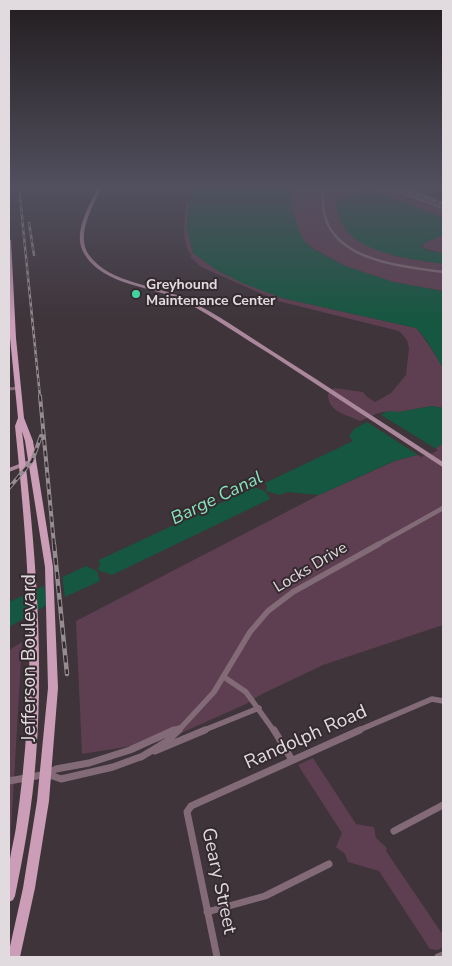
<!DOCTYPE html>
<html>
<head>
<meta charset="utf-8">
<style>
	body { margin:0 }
	#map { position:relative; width:452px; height:966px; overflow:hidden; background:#3e3439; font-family:"Nunito Sans",sans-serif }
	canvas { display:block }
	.frame { position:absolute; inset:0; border:10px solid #e1dade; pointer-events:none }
</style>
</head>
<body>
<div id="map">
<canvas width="452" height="966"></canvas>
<div class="frame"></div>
</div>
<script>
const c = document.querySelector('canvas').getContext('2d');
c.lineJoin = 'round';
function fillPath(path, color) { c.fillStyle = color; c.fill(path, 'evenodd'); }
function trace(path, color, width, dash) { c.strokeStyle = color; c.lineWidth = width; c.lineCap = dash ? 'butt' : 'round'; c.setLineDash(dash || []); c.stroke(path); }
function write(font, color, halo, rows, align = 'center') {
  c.font = font + ' "Nunito Sans",sans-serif'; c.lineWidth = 4; c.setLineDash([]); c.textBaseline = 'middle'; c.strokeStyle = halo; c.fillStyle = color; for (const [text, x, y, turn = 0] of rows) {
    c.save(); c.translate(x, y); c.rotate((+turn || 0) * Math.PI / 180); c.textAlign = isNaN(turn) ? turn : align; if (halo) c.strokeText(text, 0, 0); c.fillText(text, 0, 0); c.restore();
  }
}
const green = new Path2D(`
	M294,187H408L443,200V218L373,191H368L338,199L337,206L395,256L443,264V291L393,282L345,266L314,249L304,241L298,228L291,207Z
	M186,203H189L187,228L193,253L222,273L282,298L416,328C420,331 441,363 443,368C446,376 443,398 443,408L432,406L399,412H382L360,421C345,414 328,412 328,394L334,388L363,392L366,396L375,402L391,393L406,375L409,348L407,340L399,331L278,301L201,267L190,257L192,256C180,242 185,220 186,203Z
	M443,235V253L422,248L424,243Z
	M443,443V625L323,665L262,694L246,704L163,741L82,754L76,621L319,495L395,461L432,451Z
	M22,642L10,848L9,849V650Z
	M313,758L356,824L374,827L376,838L387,848L386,851L443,935V947L438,950L430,949L379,871L348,862L345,854L336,847L342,833L298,765Z`);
const water = new Path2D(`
	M193,187H294L291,207L298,228L304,241L313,249L345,266L393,282L443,291V368C436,356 425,336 416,328L282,298L242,283L215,269L193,253L187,228L189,203Z
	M368,191L388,196L443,218V235L424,243L421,246L426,250L443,253V264C405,257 337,254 337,201L338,199Z
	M432,406L443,408V443L432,451L394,461L319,495L287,492L280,495L266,491L267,486L265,483L353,441L349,436L354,429L388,411L399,412Z
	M255,487L266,492L270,499L112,575L98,570L100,564L99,560Z
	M86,566L97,571L100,581L45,606L9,627V602Z`);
const pier = new Path2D(`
	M378,413L438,450L433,453L421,457L364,420Z
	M62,574L65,599L46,607L44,582Z`);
const streetFar4 = new Path2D(`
	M324,187C312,258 392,265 443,272
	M337,187H346
	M386,187L443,208`);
const streetFar3 = new Path2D(`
	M9,389L18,388`);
const streetFar2 = new Path2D(`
	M377,545L443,508`);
const streetFar1 = new Path2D(`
	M224,677L246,692L274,731
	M171,731L179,728
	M178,731L214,692L250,632L268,611L293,592L379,544
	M202,731L259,708
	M357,731L432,699L443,701`);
const street = new Path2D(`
	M274,730L292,760
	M155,751L205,730
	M141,757L166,742L179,730
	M47,774L61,779L113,767L143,756
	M9,781L47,774L56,769L89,763L130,750L174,730
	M394,831L443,805
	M207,912L265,896L329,864
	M217,957L187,812L191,806L360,730
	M438,957L443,955`);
const secondary = new Path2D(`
	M98,187H102C93,206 75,235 89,255C111,285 157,284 188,300C217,314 244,333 272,351C329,387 386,425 443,462V467L441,466C384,429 327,391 270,354C242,337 215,318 186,302C155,286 105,287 85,255C71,234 89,207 98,187Z
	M32,459L34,460L35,461L34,462L9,472V468Z`);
const primary = new Path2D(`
	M9,239L11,240L16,338L24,418L33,441L53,567L58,688L49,801L35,888L20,957H9V951L23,888L37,801L48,688L45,567L25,441L22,431C35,546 46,663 34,780C30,819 23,857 15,896L13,900L9,902C8,891 8,879 9,868C10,854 14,841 16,827C21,792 25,757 27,721C34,623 25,524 15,426L18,418L10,338Z`);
const railFar2 = new Path2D(`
	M19,187L40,397
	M398,187L443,204
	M29,223L34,255`);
const railFar1 = new Path2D(`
	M40,396L54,545
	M9,488L32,461L41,436`);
const rail = new Path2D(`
	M54,544L67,674`);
const markers = [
	[136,294,5,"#41d4a1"]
];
const farPoinames = [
	["Greyhound",146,286],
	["Maintenance Center",146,302]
];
const streetNames = [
	["Locks Drive",311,568,-31]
];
const waterNames = [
	["Barge Canal",217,499,-26]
];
const nearStreetnames = [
	["Jefferson Boulevard",30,658,-90],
	["Randolph Road",306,738,-24],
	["Geary Street",218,881,78]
];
fillPath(green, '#5e3f51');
fillPath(water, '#155740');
fillPath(pier, '#3e3439');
trace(streetFar4, '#826b77', 2.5);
trace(streetFar3, '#826b77', 3);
trace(streetFar2, '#826b77', 4.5);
trace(streetFar1, '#826b77', 5.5);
trace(street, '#826b77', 7);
fillPath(secondary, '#ab879b');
fillPath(primary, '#cb9db7');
trace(railFar2, '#958d91', 2.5);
trace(railFar1, '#958d91', 4);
trace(rail, '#958d91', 4.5);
trace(railFar2, '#342a2f', 1, [4]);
trace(railFar1, '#342a2f', 2, [5.5]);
trace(rail, '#342a2f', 2.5, [7]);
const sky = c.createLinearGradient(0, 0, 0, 323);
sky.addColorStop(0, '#221d1f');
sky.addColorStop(0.58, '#52505f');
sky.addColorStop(1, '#52505f00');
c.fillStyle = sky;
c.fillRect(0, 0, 452, 323);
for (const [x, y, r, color] of markers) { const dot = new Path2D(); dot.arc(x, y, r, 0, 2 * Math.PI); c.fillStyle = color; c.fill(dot); trace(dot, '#342a2f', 2); }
write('bold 14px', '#e1dade', '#342a2f', farPoinames, 'left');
write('16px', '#e1dade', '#342a2f', streetNames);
write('italic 18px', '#85e3bc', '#342a2f', waterNames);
write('19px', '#e1dade', '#342a2f', nearStreetnames);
</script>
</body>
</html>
